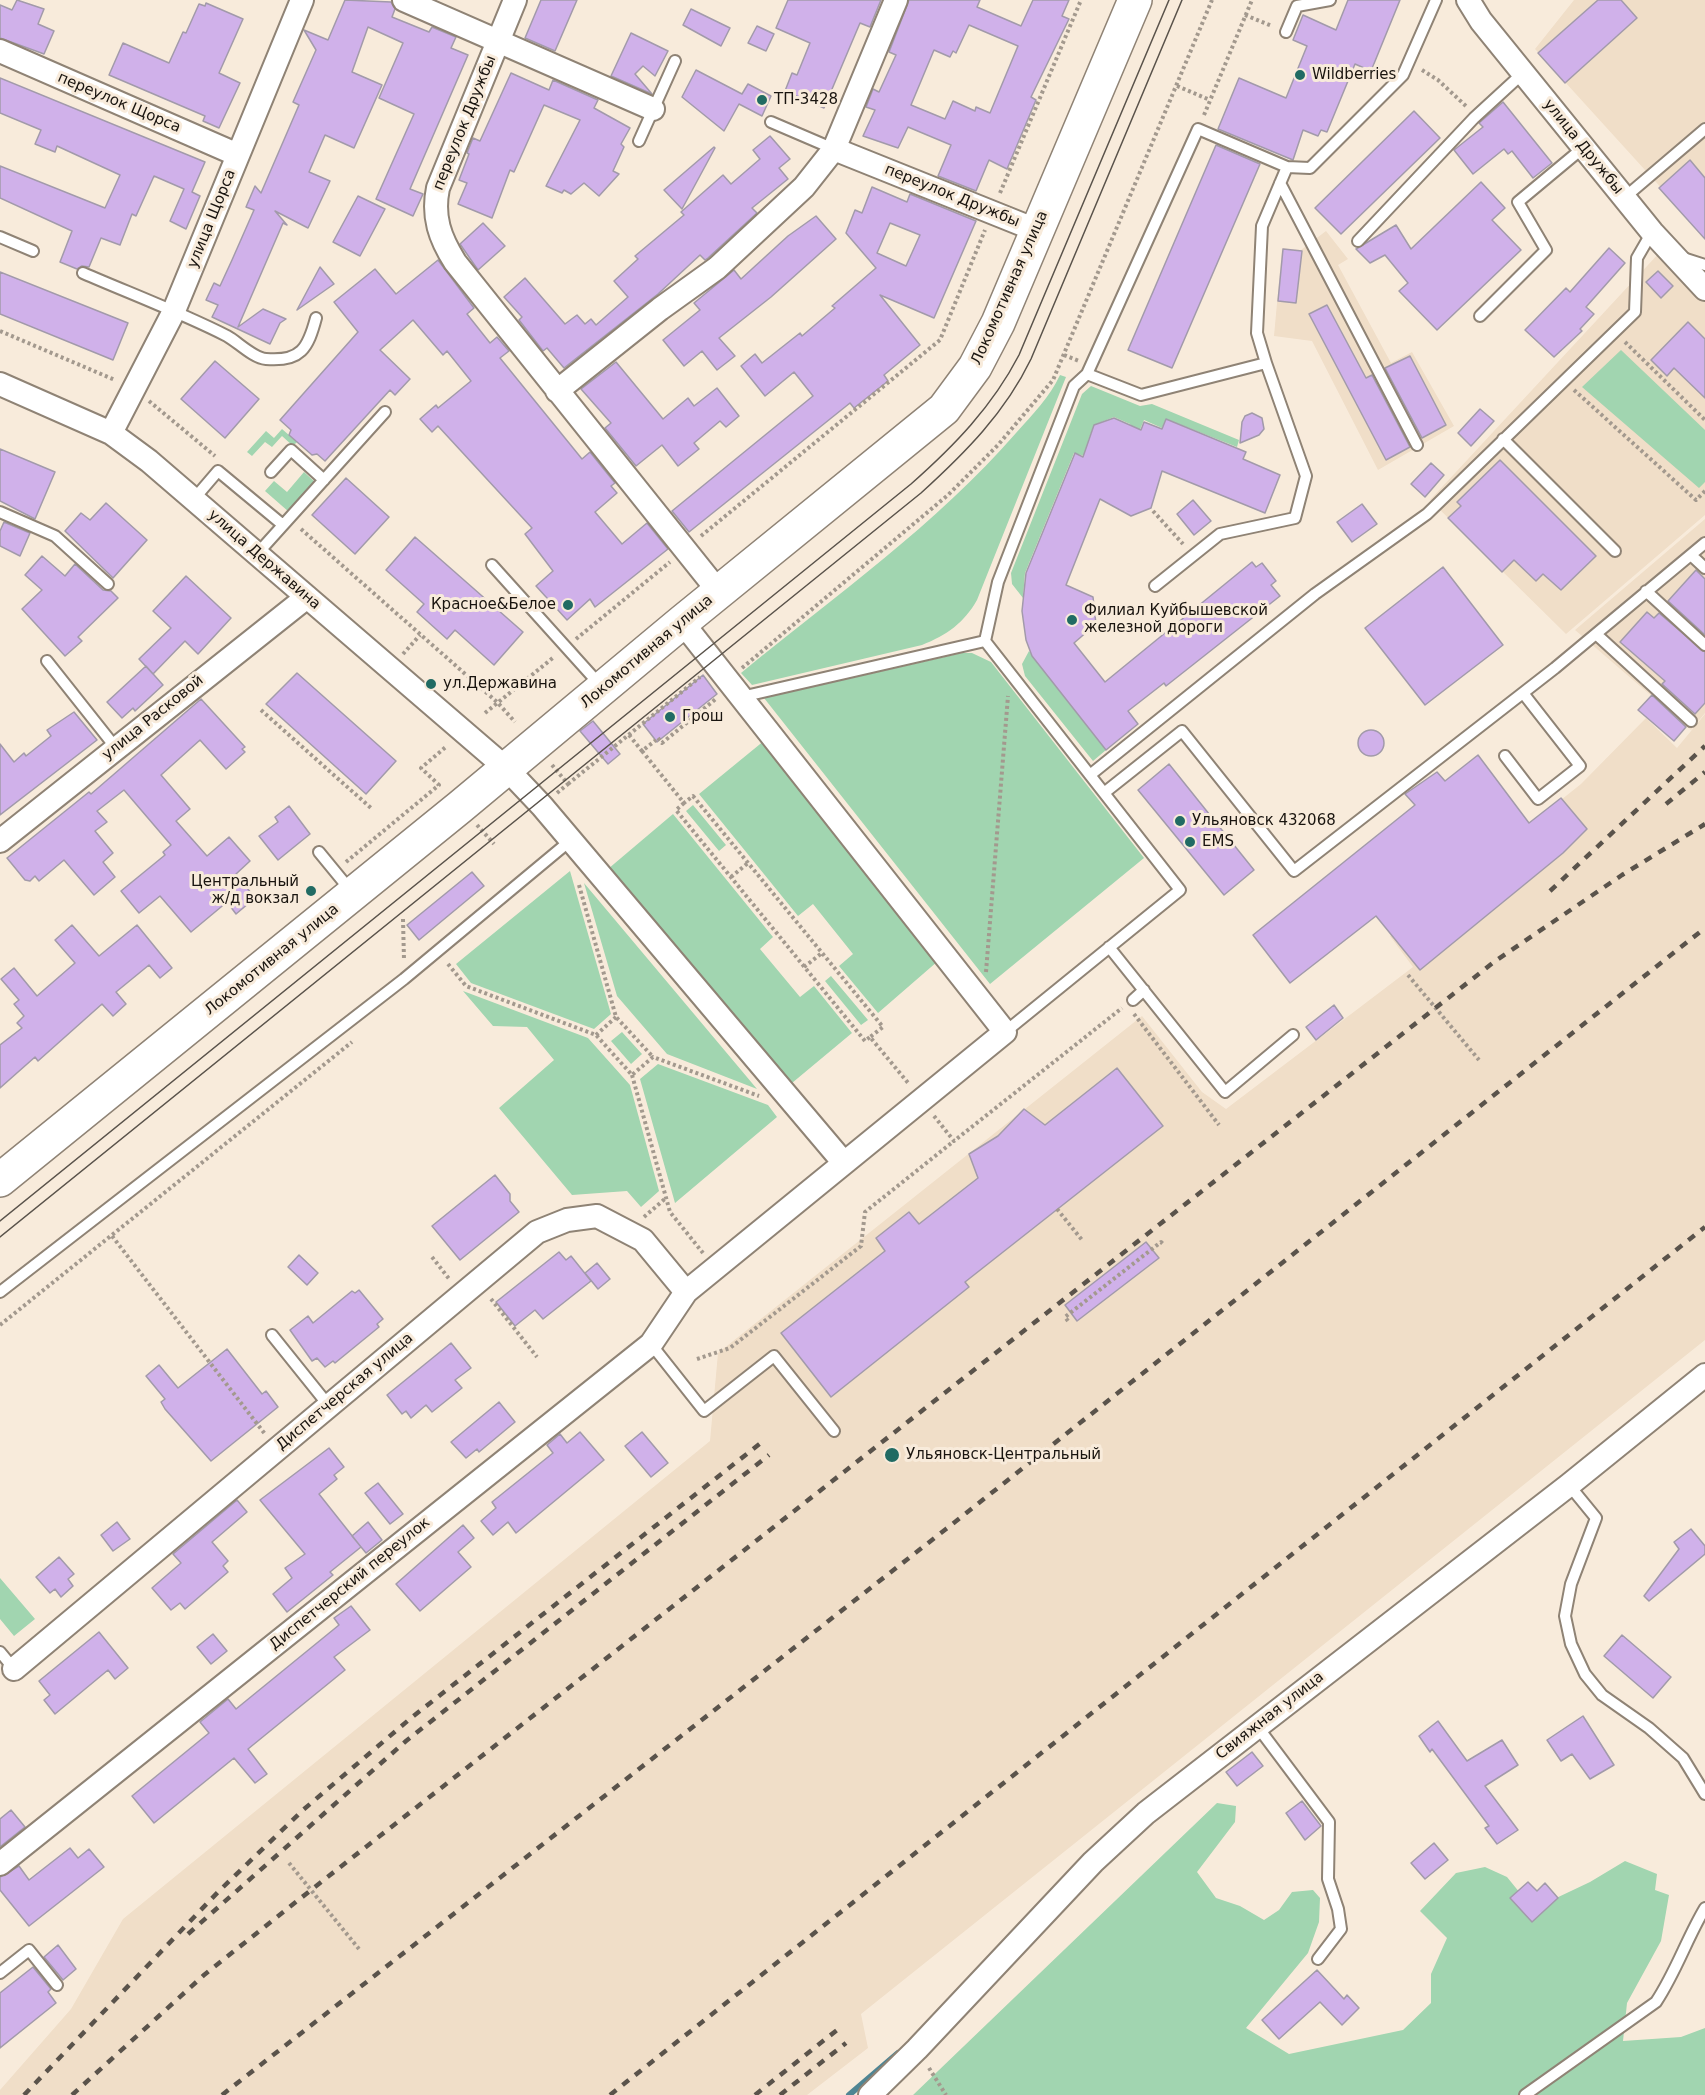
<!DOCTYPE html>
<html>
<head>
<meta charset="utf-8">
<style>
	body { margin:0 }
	canvas { display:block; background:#f8ebdb }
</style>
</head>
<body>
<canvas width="1705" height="2095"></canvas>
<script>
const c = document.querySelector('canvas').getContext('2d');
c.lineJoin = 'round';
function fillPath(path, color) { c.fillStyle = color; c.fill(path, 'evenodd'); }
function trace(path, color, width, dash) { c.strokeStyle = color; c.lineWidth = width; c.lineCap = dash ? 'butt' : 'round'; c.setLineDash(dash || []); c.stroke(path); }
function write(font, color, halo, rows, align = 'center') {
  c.font = font + ' "DejaVu Sans",sans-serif'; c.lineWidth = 6; c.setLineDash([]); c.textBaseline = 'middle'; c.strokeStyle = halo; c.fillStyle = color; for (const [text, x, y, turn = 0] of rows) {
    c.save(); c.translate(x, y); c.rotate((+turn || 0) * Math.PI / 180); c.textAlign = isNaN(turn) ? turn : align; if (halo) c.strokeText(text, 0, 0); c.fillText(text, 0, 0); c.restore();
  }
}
const built = new Path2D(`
	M1574,0H1705V236L1535,49Z
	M1326,231L1348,259L1338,265L1391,363L1412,352L1454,426L1378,470L1312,341L1274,336L1282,248L1301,250Z
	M1660,252L1705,301V515L1566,634L1430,500Z
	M1705,519V713L1691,730L1575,630Z
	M1705,714V1340L861,2014L868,2048L807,2095H0V2090L71,2009L123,1919L710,1441L718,1353L1142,1016L1202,1092L1226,1109L1413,967L1390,936L1581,784L1646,718L1677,748Z`);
const green = new Path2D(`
	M1621,350L1705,430V482L1699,488L1582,387Z
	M1060,375L1066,377L977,600C964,623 947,635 922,645L752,685L741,673C835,596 937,524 1016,433C1032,415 1050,397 1060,375Z
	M1091,386L1140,406L1152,404L1239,440L1237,447L1166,419L1162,428L1144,420L1137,437L1130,424L1114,417L1094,425L1088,441L1095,459L1074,453L1025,573L1023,598L1012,584L1011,573L1082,394Z
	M282,429L297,442L293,446L282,436L272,447L265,442L252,456L247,452L266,431L274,438Z
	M304,472L315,482L289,512L265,491L274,481L287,492Z
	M1029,651L1106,750L1093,761L1025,676L1022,664Z
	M962,653H972L991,662L1144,858L990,984L764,698Z
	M765,740L938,961L878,1013L839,966L853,954L813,904L798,916L699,794Z
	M693,805L726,845L719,851L686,811Z
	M673,814L773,937L760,949L800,997L814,986L852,1033L792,1083L608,869Z
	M570,871L611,1014L594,1029L471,983L456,964Z
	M584,883L757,1089L667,1054L617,996Z
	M831,976L868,1020L861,1025L825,981Z
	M463,991L588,1038L630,1085L659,1191L641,1207L627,1191L572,1195L499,1108L554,1060L527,1027L493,1026Z
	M622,1032L642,1054L631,1064L611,1041Z
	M658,1064L768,1105L777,1117L675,1203L640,1079Z
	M0,1578L35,1619L14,1636L0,1619Z
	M1217,1803L1236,1806L1235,1822L1197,1872L1216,1898L1240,1906L1264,1920L1279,1910L1292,1892L1313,1890L1320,1898L1319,1922L1308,1953L1246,2028L1289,2054L1403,2030L1431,2003V1974L1447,1938L1420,1911L1456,1873L1485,1867L1507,1877L1533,1909L1590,1882L1625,1861L1657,1874L1655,1890L1669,1895L1661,1941L1627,2003L1623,2041L1681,2037L1705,2028V2095H913Z`);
const stream = new Path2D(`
	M849,2095L898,2053`);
const building = new Path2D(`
	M17,0L44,9L38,24L54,31L44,54L0,38V5L12,10Z
	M345,0L391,2L395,9L392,17L429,32L432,27L456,37L451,48L468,55L410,189L423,194L413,216L376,199L414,114L379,98L403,43L368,27L352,72L382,85L354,148L325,135L309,172L330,181L308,228L275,211L287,225L283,223L238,327L263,309L286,319L280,323L270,344L212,317L218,305L206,300L214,283L220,286L232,260L254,210L246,207L255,186L261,193L299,105L293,102L316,50L304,30L328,40Z
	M541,0H577L555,51L525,38Z
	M788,0H881L870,27L860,23L824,108L785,91L792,73L797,75L810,43L776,28Z
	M909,0H980L977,7L1021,26L1033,0H1069L1062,16L1069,19L1031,97L1036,100L1007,169L989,160L976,191L938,176L951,145L908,127L898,148L863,136L875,110L866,107L873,89L879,92L896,55L889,52ZM969,25L1018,46L990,113L976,107L975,111L953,101L945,119L911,105L934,50L950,57L953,51L956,53Z
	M1348,0H1400L1371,71L1355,64L1327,132L1321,130L1318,136L1303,130L1293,160L1218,129L1239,78L1286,98L1307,46L1293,40L1303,15L1336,30Z
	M1598,0H1621L1637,18L1565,83L1538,53Z
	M206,3L243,19L219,73L240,83L219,128L203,121L205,116L109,75L123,43L169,63L183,32L186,33L199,4L205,6Z
	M691,9L730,28L721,46L683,25Z
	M757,26L774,34L766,51L748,43Z
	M631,33L668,51L655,76L643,66L635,74L652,94L611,76Z
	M696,70L742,94L748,84L771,96L762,116L739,104L724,131L682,97Z
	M511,73L549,90L553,80L598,100L594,108L630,128L621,144L624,147L613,171L619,174L599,196L584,183L571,194L564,190L562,193L546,186L580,120L544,105L514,172L510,170L492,218L458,204L467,183L459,180L469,154L467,153L473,138L480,141Z
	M0,78L205,162L192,192L200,196L186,229L170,221L184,189L154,176L136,216L132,214L120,245L101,238L89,267L82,266L77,269L60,262L72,231L0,198V166L105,208L120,175L57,146L55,152L35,144L41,130L0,113Z
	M1503,102L1552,163L1533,178L1512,151L1508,154L1504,149L1473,174L1454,150L1483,127L1479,123Z
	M1414,111L1440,138L1341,234L1315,208Z
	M770,136L790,159L779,168L788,179L752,208L757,213L708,258L705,260L700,255L658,294L564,368L547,348L543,351L519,320L522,317L504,297L525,278L565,324L577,315L585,324L591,319L596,325L628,297L614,281L638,259L635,256L684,215L681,212L723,175L731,184L760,159L753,150Z
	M1216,145L1260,164L1172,368L1128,350Z
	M714,147L715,148L682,209L664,190Z
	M1690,160L1705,178V239L1659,188Z
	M1481,182L1505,208L1492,220L1521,250L1437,330L1399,291L1408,283L1385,255L1370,263L1356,249L1396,225L1411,249Z
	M872,187L907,202L910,194L976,221L934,318L880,295L920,345L884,375L888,381L854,408L850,403L689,532L672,511L813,396L794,372L765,396L741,366L755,354L762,363L800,333L802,336L835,308L832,306L876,268L846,233L855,210L862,213ZM890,223L920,235L906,266L877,253Z
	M358,196L385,209L360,256L333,242Z
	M816,216L836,239L771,297L719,338L735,356L717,370L702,351L684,366L663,340L700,310L694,303L734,270L741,279L788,236Z
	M483,223L505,246L478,270L460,244Z
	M1609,248L1625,263L1586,307L1594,314L1580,329L1582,331L1554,357L1525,330L1566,288L1570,292Z
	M1283,249L1302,251L1296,303L1278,301Z
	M438,260L474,308L467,314L490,343L497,337L509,351L500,358L582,459L590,452L615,483L611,486L617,493L595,512L622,544L647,523L668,549L595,607L590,599L567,620L536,586L553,571L525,534L532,528L438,426L432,432L420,419L436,405L438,408L471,381L447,351L443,355L413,320L380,350L410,379L395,395L390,390L325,461L317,454L312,455L289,435L291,430L280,420L358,332L334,302L375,269L396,294Z
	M320,267L334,284L297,310Z
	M1658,271L1673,286L1661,298L1646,282Z
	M0,272L128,323L113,360L0,314Z
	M1327,305L1366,378L1372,375L1410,447L1386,460L1309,314Z
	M1688,322L1705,339V398L1674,368L1667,376L1651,360Z
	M1410,356L1446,425L1422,438L1385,368Z
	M215,361L259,399L225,438L181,399Z
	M616,362L663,419L688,398L694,406L717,388L739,416L726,427L720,421L694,443L699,449L678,466L662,445L636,466L605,428L611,423L581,389Z
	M1480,409L1494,421L1471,446L1458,433Z
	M1252,413L1262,418L1264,429L1259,435L1240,443L1242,422L1245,416Z
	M1114,418L1141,430L1144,422L1162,429L1166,419L1246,452L1243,459L1280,475L1265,513L1162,471L1151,508L1131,516L1100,499L1066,585L1093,597L1096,624L1074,643L1105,682L1252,562L1256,567L1262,563L1276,581L1271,585L1280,596L1166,686L1164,683L1128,711L1138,724L1106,750L1032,656L1026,640L1022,611L1026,573L1075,453L1083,457L1094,425Z
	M0,449L55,472L35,519L0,501Z
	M1500,460L1596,556L1561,590L1543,574L1536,581L1514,560L1502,572L1448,518L1461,506L1457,502Z
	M1431,463L1444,475L1425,497L1411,484Z
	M346,478L389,517L355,554L312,515Z
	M1193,500L1211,521L1194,535L1177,514Z
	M106,503L147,540L113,578L65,531L81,513L90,520Z
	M1362,504L1377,524L1352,542L1337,522Z
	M4,522L30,533L20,556L0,546V531Z
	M415,537L523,632L494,665L455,630L447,639L417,612L424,604L386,570Z
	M42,556L65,576L75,564L103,590L111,591L118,598L78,637L82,641L65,656L22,609L42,590L25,575Z
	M1443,567L1503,645L1425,705L1365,628Z
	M1696,570L1705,579V635L1668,601Z
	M186,576L231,618L198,654L185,641L153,674L139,659L171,628L153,611Z
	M1647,612L1654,618L1659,613L1705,652V703L1695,714L1662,684L1665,681L1620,642Z
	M146,666L163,685L135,711L133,708L122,718L107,702Z
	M297,673L396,761L366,794L266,704Z
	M703,675L717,694L657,742L643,724Z
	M1652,695L1686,727L1674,741L1638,710Z
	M201,699L245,747L242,749L245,752L226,769L200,740L161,775L190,809L176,821L207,856L229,837L250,861L236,874L255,898L236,914L227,902L191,932L160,896L139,913L121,891L165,855L163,852L171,845L124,790L97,811L107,822L95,831L113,853L103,862L115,877L94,895L64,860L39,881L35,876L30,881L25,880L7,858L89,792L91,794Z
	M74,712L97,740L0,815V744L14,762L24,753L26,756L51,736L47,730Z
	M593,721L620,754L608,764L580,731Z
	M1358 743a13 13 0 1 1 26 0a13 13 0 1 1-26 0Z
	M1478,755L1529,823L1561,798L1587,829L1563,853L1420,970L1376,916L1290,983L1253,935L1415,805L1405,794L1437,772L1445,781Z
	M1169,764L1254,870L1224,895L1138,790Z
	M289,806L310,834L278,860L259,836L278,822L275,817Z
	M472,872L484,886L419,940L407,925Z
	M72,925L99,956L137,925L172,968L160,978L149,965L116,992L126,1004L113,1016L102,1004L38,1061L35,1057L0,1088V1045L22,1028L17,1023L24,1016L14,1004L19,1000L1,979L14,968L37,996L75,963L55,940Z
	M1334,1005L1343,1018L1316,1040L1306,1027Z
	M1117,1068L1163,1126L965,1282L969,1287L831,1397L781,1333L885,1251L876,1238L909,1212L919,1224L978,1178L969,1154L998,1136L1024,1109L1045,1125Z
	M495,1175L510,1194V1201L519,1212L460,1260L432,1226Z
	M1146,1242L1159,1258L1077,1321L1065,1305Z
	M559,1252L566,1260L571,1256L591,1281L543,1319L535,1310L515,1326L496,1302Z
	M299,1255L318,1273L307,1285L288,1267Z
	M597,1263L610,1279L598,1289L585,1273Z
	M359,1290L383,1319L377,1324L379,1327L335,1363L333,1361L325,1367L317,1358L312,1361L290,1330L308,1316L313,1323L352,1291L355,1293Z
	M451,1343L471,1368L455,1380L462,1388L432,1412L426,1405L411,1418L406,1411L402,1414L387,1395Z
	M227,1349L262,1394L266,1391L278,1407L211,1461L165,1409L161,1402L165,1399L146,1376L159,1365L178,1388Z
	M499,1402L515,1422L479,1452L477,1449L466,1458L451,1442Z
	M580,1432L604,1460L516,1533L508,1522L493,1535L481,1521L496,1508L492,1502L553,1453L547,1445L560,1434L567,1443Z
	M642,1432L668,1463L651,1477L625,1446Z
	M329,1448L344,1467L334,1475L337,1479L319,1494L361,1547L330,1572L333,1575L287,1612L273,1594L292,1578L285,1568L305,1554L260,1500Z
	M378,1483L403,1514L390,1524L365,1493Z
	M237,1500L247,1512L212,1542L228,1561L223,1566L228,1572L185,1609L180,1603L171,1610L152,1588L181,1563L173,1554Z
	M117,1522L130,1539L113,1551L101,1535Z
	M368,1522L382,1540L366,1553L352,1536Z
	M463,1525L474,1538L458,1552L471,1567L420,1611L396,1584Z
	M1691,1529L1705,1546V1554L1649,1601L1644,1596L1679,1549L1674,1542Z
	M59,1557L74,1574L68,1579L73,1586L61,1597L55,1589L50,1593L36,1577Z
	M351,1606L370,1630L334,1657L345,1670L248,1749L267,1774L255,1783L234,1758L154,1823L132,1796L209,1733L200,1722L228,1699L236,1709L339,1625L334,1618Z
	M99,1632L128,1668L115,1679L108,1670L55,1714L44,1700L50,1695L39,1681Z
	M213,1634L227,1651L211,1664L197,1647Z
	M1622,1635L1671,1677L1653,1698L1604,1656Z
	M1583,1716L1614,1765L1590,1779L1572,1754L1561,1761L1547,1740Z
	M1438,1721L1467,1761L1502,1740L1518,1765L1485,1786L1518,1830L1497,1844L1485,1828L1489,1826L1432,1749L1430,1752L1419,1736Z
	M1252,1752L1263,1766L1237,1786L1226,1772Z
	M1302,1801L1321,1826L1305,1840L1286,1813Z
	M11,1810L25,1827L0,1847V1819Z
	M1434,1843L1448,1860L1425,1879L1411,1863Z
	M70,1848L78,1858L89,1849L104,1867L29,1926L0,1890V1877L19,1866L29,1880Z
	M1528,1882L1537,1891L1545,1883L1558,1898L1532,1922L1510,1898Z
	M58,1945L76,1969L63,1980L44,1957Z
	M33,1967L51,1989L48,1992L56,2003L0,2048V1993Z
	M1317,1970L1344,1999L1347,1995L1359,2008L1342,2025L1320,2002L1279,2039L1262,2020Z`);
const path = new Path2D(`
	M1245,15L1272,26
	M1422,70L1438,80L1467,107
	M1177,86L1210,100
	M1204,115L1252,0
	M1000,193L1081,0
	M0,331L115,380
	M1625,342L1705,420
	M1064,355L1079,361
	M1574,390L1696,500L1705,491
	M149,401L215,456
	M1153,511L1183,544
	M301,529L498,703L515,722
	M701,536L940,340L985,230
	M576,639L670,562
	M403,654L420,635
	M742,668L948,495L998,445L1053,380L1212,0
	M261,710L372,809
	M485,713L554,657
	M629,735L642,751L656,740
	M658,738L662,743L717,698
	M642,751L684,803L693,796L883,1027L870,1037L909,1084
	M552,765L568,784L557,793
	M568,784L700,677
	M684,803L676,810L865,1041L870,1037
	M477,825L494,844
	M346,862L439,785L421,768L447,746
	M731,877L748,863
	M579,885L616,1017L653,1057
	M403,919L404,960
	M448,964L466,986L596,1035L632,1075L653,1057L759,1096
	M804,967L822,953
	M986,972L1008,696
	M1408,975L1479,1060
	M1134,1014L1219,1125
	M596,1035L616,1017
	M632,1075L670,1212L703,1253
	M934,1116L954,1141L1122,1008
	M1057,1209L1082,1240
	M644,1217L666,1198
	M112,1236L265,1434
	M432,1257L450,1280
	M491,1299L537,1357
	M1068,1321L1065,1317L1161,1242L1164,1245
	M0,1325L352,1042
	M697,1359L730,1348L861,1246L865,1212L954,1141
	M289,1863L359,1949
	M929,2068L946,2095`);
const service = new Path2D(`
	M1286,32L1297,6L1330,0
	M771,122L834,149
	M639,141L675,61
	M1280,183L1417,445
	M1624,198L1705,129
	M0,237L33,251
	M1358,241L1474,118L1523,73
	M1683,258L1705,265
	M83,273C129,293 182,313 227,336C238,342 253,358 266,359C301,362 308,348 316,318
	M1480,316L1546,250L1518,202L1584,147
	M1266,363L1257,333L1262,226L1287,167
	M1087,374L1141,395L1266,363L1306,476L1295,518L1220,534L1155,586
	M1503,439L1615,551
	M271,472L291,450L324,480
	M194,499L218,471L283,525
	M0,512L55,536L108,584
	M257,554L385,412
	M1691,555L1705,568
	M492,565L601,686
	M1646,591L1705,645
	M1596,634L1691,721
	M985,641L998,582L1074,386L1087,374L1198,129L1287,167L1310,168L1403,75L1436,0
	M985,641L1180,890L1005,1032
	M47,661L116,748
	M741,697L985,641
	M1505,756L1538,799L1580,766L1523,693
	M1090,775L1315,594L1427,514L1635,312L1637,258L1652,232
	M1104,793L1182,731L1294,871L1555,668L1705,543
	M319,852L351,891
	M1109,947L1225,1092L1293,1035
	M1133,1000L1144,990
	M0,1292L404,979L571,840
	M272,1335L329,1406
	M651,1344L704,1411L774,1356L834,1431
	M1569,1485L1596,1518L1571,1584L1565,1616L1571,1644L1585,1674L1602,1695L1649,1728L1683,1758L1705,1794
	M0,1652L14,1669
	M1257,1726L1329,1822L1328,1879L1338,1909L1341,1929L1318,1959
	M0,1973L29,1950L57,1985
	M1525,2095L1656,2002C1676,1972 1687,1938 1705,1908`);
const minor = new Path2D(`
	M404,0L653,109
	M515,0L438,188C432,217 440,238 455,262L719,592
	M896,0L834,149L1036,230
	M1468,0L1481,21L1652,232L1705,289
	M0,51L238,155
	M0,384L111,433L149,461L507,769L542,806L844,1163
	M557,391L660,309L717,268L804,187L834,149
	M111,433L173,313L302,0
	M0,841L307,597
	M14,1669L537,1232L567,1220L597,1216L643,1240L686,1292
	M0,1864L651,1344L686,1292L1005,1032L682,622
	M870,2095L917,2049L1093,1862L1146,1813L1569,1485L1705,1375`);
const primary = new Path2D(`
	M0,1180L460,807L682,622L944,409L975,367L998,323L1135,0`);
const tram = new Path2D(`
	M0,1221L911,484C954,446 992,407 1019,355L1169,0
	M0,1237L921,493C965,453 1005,413 1031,359L1182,0`);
const rail = new Path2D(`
	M1666,804L1705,772
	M1550,891L1705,746
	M188,1934L406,1741L769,1455
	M24,2095L218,1892L303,1810L411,1718L762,1442
	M72,2095L204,1975L311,1890L1494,962L1622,875L1705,824
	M222,2095L946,1529L1705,928
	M610,2095L1705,1227
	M755,2095L837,2030
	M780,2095L846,2043`);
const markers = [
	[1300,75,6,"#216b63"],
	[762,100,6,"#216b63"],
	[568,605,6,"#216b63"],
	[1072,620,6,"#216b63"],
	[431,684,6,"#216b63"],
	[670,717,6,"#216b63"],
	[1180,821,6,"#216b63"],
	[1190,842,6,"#216b63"],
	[311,891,6,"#216b63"],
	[892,1455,8,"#216b63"]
];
const poiNames = [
	["Wildberries",1312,75],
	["ТП-3428",774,100],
	["Красное&Белое",556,605,"right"],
	["Филиал Куйбышевской",1084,611],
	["железной дороги",1084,628],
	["ул.Державина",443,684],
	["Грош",682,717],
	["Ульяновск 432068",1192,821],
	["EMS",1202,842],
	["Центральный",299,882,"right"],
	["ж/д вокзал",299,899,"right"],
	["Ульяновск-Центральный",906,1455]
];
const streetNames = [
	["переулок Щорса",119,103,23],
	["переулок Дружбы",465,123,-68],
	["улица Дружбы",1583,147,51],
	["переулок Дружбы",952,196,22],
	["улица Щорса",212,219,-68],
	["Локомотивная улица",1010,288,-66],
	["улица Державина",264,560,41],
	["Локомотивная улица",647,652,-40],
	["улица Расковой",153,718,-39],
	["Локомотивная улица",272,960,-39],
	["Диспетчерская улица",345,1392,-40],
	["Диспетчерский переулок",350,1584,-39],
	["Свияжная улица",1270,1716,-38]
];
fillPath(built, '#f0dec8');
fillPath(green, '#a1d5b0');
trace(stream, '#4f8593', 6);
fillPath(building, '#d0b1ea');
trace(building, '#a29aaa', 1.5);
trace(service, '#8f8375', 14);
trace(minor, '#8f8375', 26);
trace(primary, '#8f8375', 36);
trace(path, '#a3998e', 4, [3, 3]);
trace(service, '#fff', 10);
trace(minor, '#fff', 22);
trace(primary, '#fff', 33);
trace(tram, '#5a534b', 1.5);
trace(rail, '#5a534b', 4.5, [8, 8]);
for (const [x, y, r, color] of markers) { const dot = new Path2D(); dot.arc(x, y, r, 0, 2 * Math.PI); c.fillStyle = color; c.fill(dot); trace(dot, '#f8ebdb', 2); }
write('15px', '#19140f', '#f8ebdb', poiNames, 'left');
write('15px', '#19140f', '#f8ebdb', streetNames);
</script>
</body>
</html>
